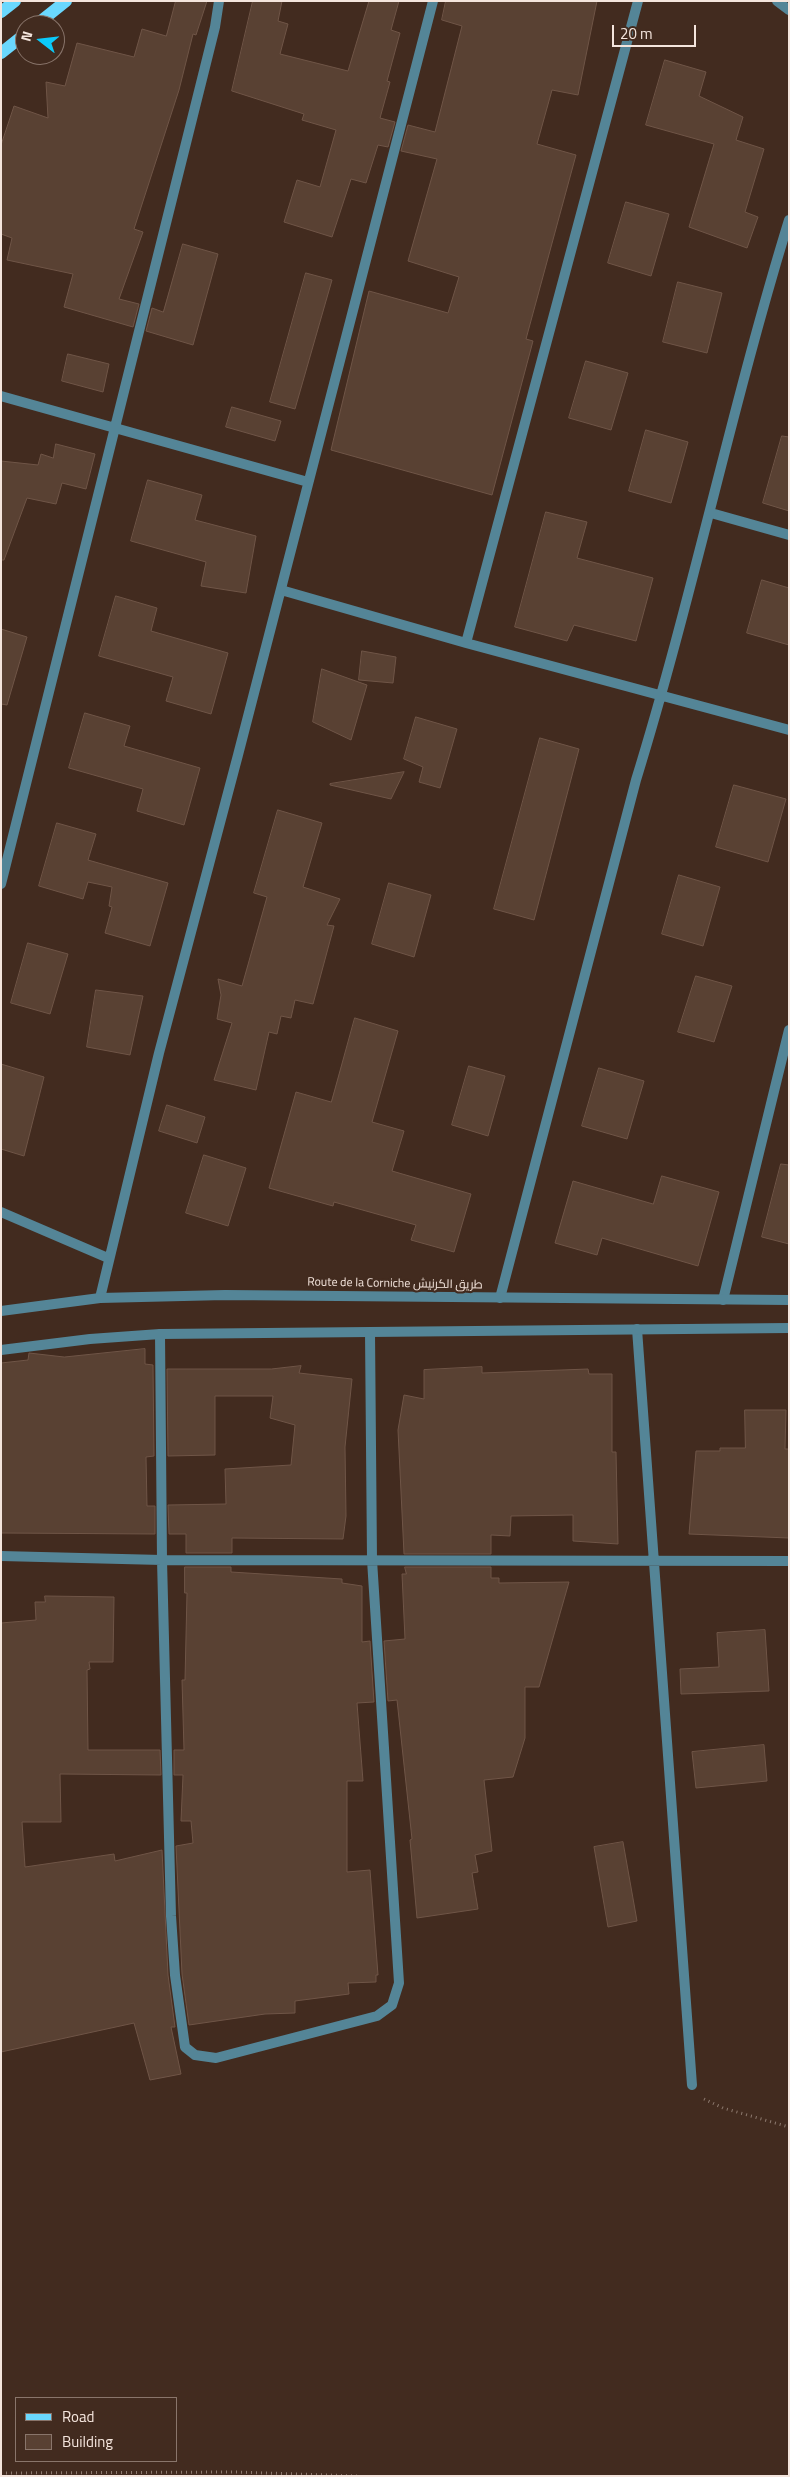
<!DOCTYPE html>
<html>
<head>
<meta charset="utf-8">
<style>
	body { margin:0 }
	#map { position:relative; width:790px; height:2477px; overflow:hidden; background:#422b1f; font-family:"Titillium Web",sans-serif }
	canvas { display:block }
	.frame { position:absolute; inset:0; border:2px solid #f4e5dd; pointer-events:none }
	.legend { position:absolute; left:15px; top:2397px; width:162px; height:65px; box-sizing:border-box; background:#422b1f; border:1px solid #89756b; margin:0; padding:6px 9px; list-style:none; font-size:15px; color:#f4e5dd }
	.legend li { display:flex; align-items:center; gap:10px; height:25px }
	.legend b { width:25px; border:1px solid #89756b }
	.north { position:absolute; left:15px; top:15px; width:50px; height:50px; box-sizing:border-box; background:#422b1f; border:1px solid #89756b; border-radius:50%; rotate:286deg; font-size:14px; font-weight:700; line-height:20px; text-align:center; color:#f4e5dd }
	.north::after { content:''; display:block; margin:auto; width:18px; height:22px; background:#0bcafa; clip-path:polygon(50% 0,100% 100%,50% 72%,0 100%) }
	.scale { position:absolute; left:612px; top:25px; width:84px; height:22px; box-sizing:border-box; border:2px solid #f4e5dd; border-top:0; padding-left:6px; font-size:15px; line-height:18px; white-space:nowrap; color:#f4e5dd; -webkit-text-stroke:4px #422b1f; paint-order:stroke }
</style>
</head>
<body>
<div id="map">
<canvas width="790" height="2477"></canvas>
<div class="frame"></div>
<ul class="legend">
<li><b style="height:6px;background:#6ad8fe"></b>Road</li>
<li><b style="height:14px;background:#594133"></b>Building</li>
</ul>
<div class="north">N</div>
<div class="scale">20 m</div>
</div>
<script>
const c = document.querySelector('canvas').getContext('2d');
c.lineJoin = 'round';
function fillPath(path, color) { c.fillStyle = color; c.fill(path, 'evenodd'); }
function trace(path, color, width, dash) { c.strokeStyle = color; c.lineWidth = width; c.lineCap = dash ? 'butt' : 'round'; c.setLineDash(dash || []); c.stroke(path); }
function write(font, color, halo, rows, align = 'center') {
  c.font = font + ' "Titillium Web",Cairo,sans-serif'; c.lineWidth = 4.5; c.setLineDash([]); c.textBaseline = 'middle'; c.strokeStyle = halo; c.fillStyle = color; for (const [text, x, y, turn = 0] of rows) {
    c.save(); c.translate(x, y); c.rotate((+turn || 0) * Math.PI / 180); c.textAlign = isNaN(turn) ? turn : align; if (halo) c.strokeText(text, 0, 0); c.fillText(text, 0, 0); c.restore();
  }
}
const building = new Path2D(`
	M176,1H207L196,35L193,34L179,90L134,229L143,232L119,299L139,304L133,327L64,307L73,274L7,260L12,238L1,234V145L14,106L48,118L46,82L65,86L77,43L134,57L142,29L166,36Z
	M253,1H282L278,21L288,24L280,54L348,71L369,1H399L391,30L400,33L387,81L390,82L380,118L395,122L388,147L378,145L366,183L351,179L332,237L284,222L297,180L320,187L336,130L302,120L304,114L232,91Z
	M446,1H597L578,95L552,90L537,144L576,155L526,339L533,341L492,495L331,450L369,291L448,313L459,277L408,261L437,159L401,151L408,125L435,132L462,26L442,20Z
	M665,60L706,72L699,96L743,117L736,140L764,149L745,212L758,217L747,248L689,227L714,144L646,125Z
	M626,202L669,214L651,276L608,263Z
	M183,244L218,254L193,345L146,331L152,308L163,312Z
	M306,273L332,280L295,409L270,402Z
	M678,282L722,293L707,353L663,342Z
	M68,354L109,364L103,392L62,381Z
	M586,361L628,373L611,430L569,418Z
	M232,407L281,421L275,441L226,427Z
	M646,430L688,442L671,503L629,491Z
	M782,436L789,437V511L763,503Z
	M56,444L95,454L86,489L62,483L56,504L27,498L4,560H1V461L38,465L41,454L53,458Z
	M148,480L202,495L195,520L256,536L246,593L201,586L206,562L131,541Z
	M546,512L587,522L577,558L653,578L636,641L574,625L567,641L515,627Z
	M762,580L789,588V645L747,633Z
	M116,596L157,608L151,631L228,653L211,714L166,701L173,677L99,656Z
	M1,629L27,637L7,705L1,704Z
	M362,651L396,657L393,683L359,680Z
	M322,669L367,685L351,740L313,722Z
	M85,713L130,726L124,746L200,768L184,825L137,811L143,789L69,768Z
	M416,717L457,729L440,788L419,782L423,767L404,759Z
	M540,738L579,749L534,920L494,909Z
	M404,772L391,799L330,785V784Z
	M734,785L786,799L768,862L716,847Z
	M278,810L322,823L303,887L340,899L327,925L334,926L313,1004L295,1000L291,1018L281,1016L277,1034L269,1032L256,1090L214,1080L232,1023L217,1019L221,995L218,979L242,986L267,897L254,893Z
	M57,823L96,834L88,860L168,883L150,946L105,933L112,907L109,906L112,887L88,882L83,899L39,886Z
	M679,875L720,887L703,946L662,934Z
	M389,883L431,895L414,957L372,944Z
	M28,943L68,954L50,1014L11,1003Z
	M696,976L732,986L714,1042L678,1032Z
	M96,990L143,996L130,1055L87,1047Z
	M355,1018L398,1031L372,1122L404,1131L392,1171L471,1194L454,1252L411,1240L416,1225L334,1202L333,1206L269,1188L296,1092L331,1102Z
	M1,1064L44,1077L24,1156L1,1149Z
	M469,1066L505,1076L488,1136L452,1125Z
	M599,1068L644,1081L627,1139L582,1126Z
	M167,1105L205,1117L197,1143L159,1131Z
	M204,1155L246,1168L228,1226L186,1213Z
	M781,1164L789,1165V1244L762,1237Z
	M662,1176L719,1192L698,1266L602,1238L597,1255L555,1243L573,1181L653,1204Z
	M145,1349V1364L153,1365L154,1456L146,1457L147,1506H155V1534L1,1533V1363L28,1360L29,1353L64,1357Z
	M301,1366L299,1373L352,1379L345,1447L346,1516L343,1539L232,1538V1553H186V1534H169L168,1505L226,1504L225,1469L291,1465L295,1425L270,1418L273,1396H215V1455L168,1456L167,1369H271Z
	M482,1367V1373L588,1369L589,1374H612V1452H616L618,1544L573,1541V1515L511,1516L510,1536L491,1535V1554H404L398,1430L404,1395L424,1399V1370Z
	M745,1410H786L785,1449H789V1538L689,1534L696,1451H720V1448H745Z
	M185,1567H231V1572L342,1579V1583L362,1586V1642L370,1641L374,1702L357,1703L363,1781H347V1872L370,1870L378,1975H376V1982L348,1983L349,1994L295,2001V2013L265,2014L189,2025L182,1974L176,1846L193,1843L191,1821H181L183,1775H174V1750H184L182,1680H185L187,1593H185Z
	M405,1567H491V1578H499V1583L569,1582L539,1687H525V1738L513,1777L484,1780L492,1851L475,1855L478,1872L472,1873L478,1909L417,1918L410,1840L412,1839L397,1700L388,1701L384,1641L405,1639L402,1574H406Z
	M45,1596L114,1597L113,1662H89L90,1669L87,1670L88,1750H160L161,1775L60,1774L61,1822H22L25,1867L114,1854L115,1861L162,1850L168,1975L175,2027H171L181,2074L150,2080L134,2023L1,2052V1623L36,1620L35,1602H45Z
	M765,1630L769,1691L681,1694L680,1669L719,1667L717,1633Z
	M764,1745L767,1781L696,1788L692,1752Z
	M623,1842L637,1921L608,1927L594,1847Z`);
const path = new Path2D(`
	M704,2099L723,2108L789,2127
	M1,2473L235,2472L358,2476`);
const minor = new Path2D(`
	M777,1L789,10
	M1,396L308,482
	M711,513L789,535
	M281,590L466,643L789,730
	M466,643L638,1
	M1,884L215,27L219,1
	M1,1212L108,1258
	M100,1298L159,1053L238,755L433,1
	M500,1298L636,780C693,595 732,405 789,220
	M723,1300L789,1030
	M637,1329L692,2085
	M160,1334L162,1560L171,1916L175,1975L185,2047L195,2055L216,2058L377,2016L392,2005L399,1983L372,1560L370,1332
	M1,1556L162,1560L789,1561`);
const tertiary = new Path2D(`
	M1,1311L100,1298L225,1295L789,1300
	M1,1350L90,1339L160,1334L789,1328`);
const primary = new Path2D(`
	M1,12L15,1
	M36,25L66,1
	M1,53L25,34`);
const streetNames = [
	["Route de la Corniche طريق الكرنيش",395,1284,1]
];
fillPath(building, '#594133');
trace(building, '#6f5547', 1);
trace(path, '#8d7a6f', 3, [1, 4]);
trace(minor, '#548597', 10);
trace(tertiary, '#548597', 10);
trace(primary, '#6ad8fe', 12);
write('12px', '#f4e5dd', '#422b1f', streetNames);
</script>
</body>
</html>
